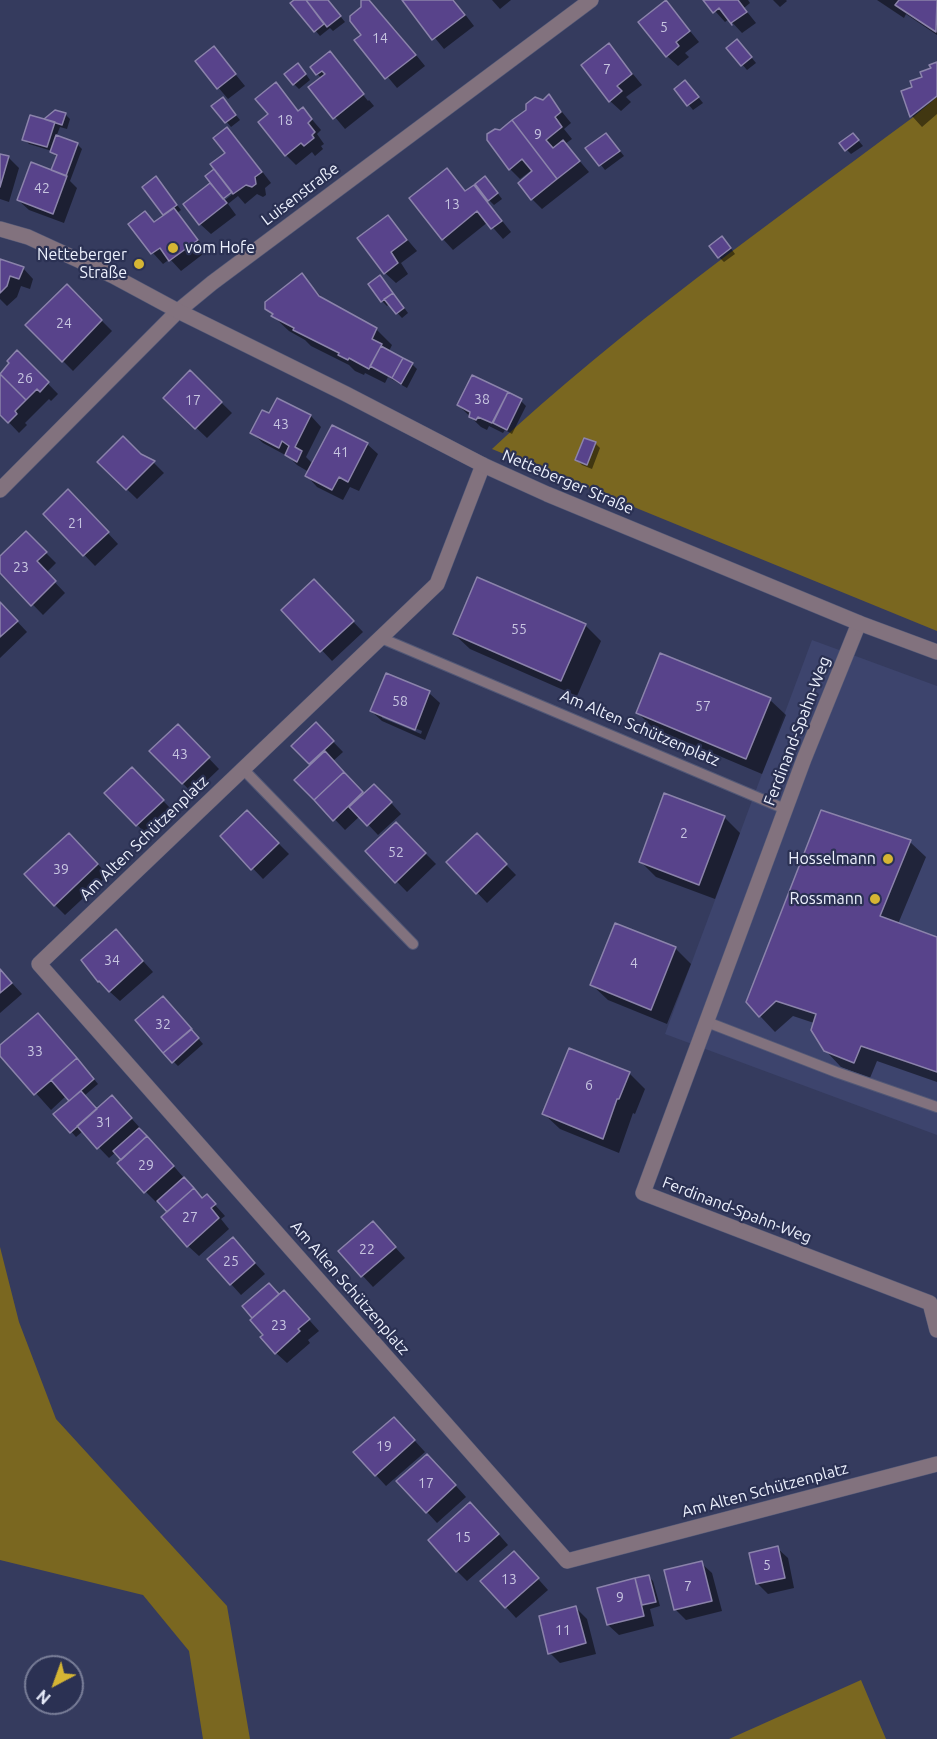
<!DOCTYPE html>
<html>
<head>
<meta charset="utf-8">
<style>
	body { margin:0 }
	#map { position:relative; width:937px; height:1739px; overflow:hidden; background:#353b5e; font-family:Ubuntu,sans-serif }
	canvas { display:block }
	.north { position:absolute; left:24px; top:1655px; width:60px; height:60px; box-sizing:border-box; background:#2b3153; border:2px solid #787d97; border-radius:50%; rotate:221deg; font-size:16px; font-weight:700; line-height:24px; text-align:center; color:#ecf0fd }
	.north::after { content:''; display:block; margin:auto; width:21px; height:27px; background:#d5b534; clip-path:polygon(50% 0,100% 100%,50% 72%,0 100%) }
</style>
</head>
<body>
<div id="map">
<canvas width="937" height="1739"></canvas>
<div class="north">N</div>
</div>
<script>
const c = document.querySelector('canvas').getContext('2d');
c.lineJoin = 'round';
function fillPath(path, color) { c.fillStyle = color; c.fill(path, 'evenodd'); }
function trace(path, color, width, dash) { c.strokeStyle = color; c.lineWidth = width; c.lineCap = dash ? 'butt' : 'round'; c.setLineDash(dash || []); c.stroke(path); }
function write(font, color, halo, rows, align = 'center') {
  c.font = font + ' Ubuntu,sans-serif'; c.lineWidth = 4.5; c.setLineDash([]); c.textBaseline = 'middle'; c.strokeStyle = halo; c.fillStyle = color; for (const [text, x, y, turn = 0] of rows) {
    c.save(); c.translate(x, y); c.rotate((+turn || 0) * Math.PI / 180); c.textAlign = isNaN(turn) ? turn : align; if (halo) c.strokeText(text, 0, 0); c.fillText(text, 0, 0); c.restore();
  }
}
const built = new Path2D(`
	M812,640L937,686V1135L665,1034Z`);
const green = new Path2D(`
	M937,97V631L492,449C623,327 769,224 912,118Z
	M0,1247L19,1322L56,1419L227,1606L250,1739H203L189,1651L143,1595L0,1560Z
	M861,1680L886,1739H729Z`);
const shadow = new Path2D(`
	M296,0H327L345,22L333,31L330,28L320,36L292,3Z
	M364,0L395,29L425,66L397,88L357,40L363,35Z
	M404,0H454L474,26L444,49Z
	M492,0H511L500,9Z
	M705,0H748L750,3L744,8L756,23L742,33L729,19L725,22Z
	M773,0H786L787,1L780,7Z
	M877,0H937V35L906,14L904,18Z
	M666,2L699,42L685,53L689,57L678,66L667,56Z
	M609,45L642,85L626,97L631,102L621,111L610,101Z
	M742,46L756,63L747,70L728,48Z
	M214,48L245,86L228,99L197,62Z
	M330,53L339,62H337L368,101L369,100L374,106L345,129L310,87L321,78L312,67Z
	M937,64V114L922,127L912,116L903,92L914,88Z
	M303,70L310,80L299,89L294,84Z
	M276,84L299,112L303,109L321,130L317,134L324,144L321,146L323,149L315,156L312,152L296,165L286,155L270,115Z
	M690,87L703,103L693,110L676,89Z
	M549,96L571,123L564,129L572,139L565,144L589,172L542,209L532,199L533,169L520,179L510,169L500,132Z
	M227,104L240,120L231,127L213,106Z
	M65,114L70,119L67,129L60,127L56,137L77,144L82,149L70,181L77,188L64,223L29,210L18,200L52,172L57,158L52,151L29,144L24,139L44,120Z
	M227,129L237,139L271,183L265,188L266,195L263,197L257,194L245,204L238,196L228,204L236,215L211,234L200,224L217,188L214,171L227,154ZM237,187L239,189L225,200L223,198Z
	M611,140L624,156L605,170L587,148Z
	M858,140L863,146L851,154L847,150Z
	M0,155L8,157L19,168L9,202L0,199Z
	M156,178L181,210L177,213L207,251L181,271L170,259L163,264L153,253L131,224L145,213L155,223L165,216L144,187Z
	M490,183L502,199L494,205L489,200L487,202L511,232L503,239L488,222L453,250L443,239L411,198L466,192L473,187L483,197Z
	M388,217L417,251L401,263L408,274L396,283L385,273Z
	M727,243L735,254L724,262L719,257Z
	M0,260L23,268L33,279L30,289L21,286L17,297L7,306L0,299Z
	M302,275L325,301L377,330L392,345L389,351L412,364L417,369L407,388L388,377L385,383L365,373L364,375L355,371L349,365L311,346L305,340L289,331L273,316L266,308Z
	M385,282L408,313L402,318L389,304L387,306L382,301Z
	M67,286L112,331L73,371L27,325Z
	M17,352L58,394L51,401L49,399L25,423L27,425L19,433L0,413V375Z
	M190,372L232,413L207,438L165,398Z
	M472,377L521,401L526,406L512,434L505,430L503,433L489,426L487,430L481,427L458,405Z
	M277,400L311,416L321,427L306,457L313,464L367,444L378,454L359,491L350,487L343,500L317,487L307,476L309,472L297,465L289,457L263,443L252,433L270,415Z
	M595,443L600,448L592,469L582,465L577,460Z
	M141,455L154,463L164,473L137,499L99,462Z
	M79,502L118,544L95,566L45,514Z
	M26,533L56,563L46,573L65,593L43,615L0,571V558Z
	M324,591L363,632L332,661L284,610Z
	M0,603L27,632L0,658Z
	M585,625L601,641L577,696L470,649L454,634Z
	M386,675L429,693L440,703L425,740L382,721L371,711ZM382,715L422,731L421,734L382,718Z
	M770,700L786,715L762,774L653,728L637,712Z
	M316,724L343,752L333,761L365,795L385,796L401,814L378,835L360,816L345,830L297,780L312,765L294,746Z
	M178,726L219,769L193,794L152,751Z
	M132,769L173,811L148,836L106,793Z
	M247,812L289,854L263,879L222,836Z
	M724,817L740,833L715,899L656,877L641,862Z
	M396,824L436,864L407,892L367,851Z
	M477,835L516,875L487,903L448,862Z
	M910,842L926,857L898,924L937,938V1082L877,1061L870,1078L841,1067L825,1050L814,1023L793,1016L775,1032L760,1016Z
	M80,845L108,875L65,915L55,905Z
	M126,942L153,972L120,1001L99,982L83,960Z
	M675,948L691,964L667,1024L608,1000L592,985Z
	M0,970L22,994L0,1013Z
	M173,1009L203,1044L178,1066L164,1052Z
	M38,1015L54,1031L98,1084L84,1096L97,1110L122,1108L141,1129L139,1131L158,1148L203,1200L207,1196L225,1216L221,1219L229,1229L199,1256L188,1246L169,1212L158,1200L156,1202L146,1192L120,1163L123,1160L116,1152L109,1158L83,1131L76,1137L56,1114L71,1101L66,1096L51,1110L0,1053V1047Z
	M629,1073L645,1089L635,1114L633,1113L619,1153L560,1129L544,1114Z
	M383,1234L405,1258L373,1287L340,1251Z
	M233,1239L265,1274L241,1295L231,1284Z
	M269,1285L279,1296L294,1303L319,1331L308,1340L310,1343L287,1363L276,1353L254,1318L244,1307Z
	M404,1429L425,1452L386,1486L356,1453Z
	M438,1466L466,1497L437,1523L427,1512Z
	M481,1514L508,1545L467,1581L457,1571Z
	M777,1548L788,1558L794,1588L768,1594L757,1583Z
	M524,1563L548,1590L516,1618L506,1607Z
	M701,1563L712,1573L722,1611L686,1620L675,1609Z
	M648,1576L653,1581L660,1606L650,1609L654,1626L619,1635L608,1625L599,1589Z
	M576,1608L587,1619L596,1654L560,1663L550,1653Z`);
const building = new Path2D(`
	M294,0H306L324,24L314,32L290,3Z
	M306,0H328L341,16L327,27Z
	M361,0H369L416,55L385,79L354,40L361,35L350,21V16L361,7Z
	M402,0H453L465,15L432,40Z
	M666,0L690,31L676,42L679,46L666,57L638,22Z
	M703,0H738L747,12L731,23L732,25L719,8L713,13Z
	M899,0H937L936,32L895,5Z
	M737,39L752,57L741,66L726,48Z
	M609,43L632,74L617,86L622,91L609,102L581,65Z
	M214,46L236,74L217,89L195,61Z
	M330,51L364,94L333,119L308,87L325,74L322,71L316,75L310,67Z
	M937,62V96L910,117L901,91L912,87L910,81L922,77L920,72L931,68L929,65Z
	M298,63L306,74L293,85L284,74Z
	M685,80L699,97L687,106L674,89Z
	M276,82L298,111L303,107L312,119L308,123L315,132L312,135L314,138L304,146L301,143L285,156L258,122L268,114L255,99Z
	M549,94L561,112L555,117L562,127L546,140L553,148L563,140L580,161L557,179L512,120L526,110V104L535,97L543,100Z
	M223,97L236,115L225,123L211,106Z
	M55,110L66,113L62,125L44,119Z
	M30,115L55,122L47,147L22,140Z
	M512,120L557,179L531,200L518,183L532,171L522,159L509,170L487,140V134L495,129L500,130Z
	M227,127L262,172L255,177L256,184L252,187L246,185L233,194L210,164L225,153L213,138Z
	M606,133L620,151L599,166L585,148Z
	M853,133L859,140L845,151L839,143Z
	M56,135L78,143L66,176L51,170L57,155L50,152Z
	M0,154L9,156L0,187Z
	M31,162L67,176L53,214L17,200Z
	M447,168L465,191L474,185L502,221L491,229L477,211L442,240L409,198Z
	M214,169L232,192L223,199L205,176Z
	M156,176L177,205L163,215L142,187Z
	M485,176L498,193L488,201L475,184Z
	M210,183L227,203L199,225L183,204Z
	M174,208L198,240L169,261L160,248L151,254L128,224L145,211L154,222Z
	M388,215L407,240L391,252L398,263L384,274L357,238Z
	M722,236L731,248L718,258L709,246Z
	M0,259L24,267L19,279L10,276L7,286L0,293Z
	M302,273L319,296L377,328L372,339L382,344L369,369L349,358L348,360L338,355L339,353L293,330L294,328L271,316L273,314L265,309V302Z
	M380,275L393,293L381,302L368,284Z
	M67,284L102,320L62,362L25,325Z
	M393,293L404,308L396,314L384,299Z
	M381,346L403,358L392,378L370,366Z
	M17,350L49,382L40,392L37,389L26,400L0,374L9,363L7,361Z
	M403,358L413,363L401,384L392,378Z
	M190,370L222,402L195,429L163,398Z
	M0,374L26,400L15,411L17,414L8,423L0,415Z
	M472,375L508,392L492,423L478,417L476,420L469,417L470,412L457,405Z
	M508,392L522,399L507,430L493,423Z
	M277,398L311,415L295,447L302,451L297,462L285,455L289,446L282,441L279,448L250,433L262,410L269,413Z
	M332,425L368,443L348,482L339,477L332,490L305,476Z
	M123,436L141,454L155,461L126,490L97,462Z
	M584,438L596,442L587,465L575,460Z
	M68,489L109,532L83,556L43,514Z
	M26,531L47,552L37,561L56,581L31,606L0,573V556Z
	M477,577L586,624L561,681L453,634Z
	M314,579L354,621L320,652L281,610Z
	M0,602L18,621L0,637Z
	M660,653L771,698L746,759L636,713Z
	M386,673L430,691L415,730L370,711Z
	M316,722L334,741L309,764L291,746Z
	M178,724L210,757L182,784L149,751Z
	M325,751L344,772L314,800L294,780Z
	M132,767L164,800L136,826L104,793Z
	M344,772L363,792L333,821L314,800Z
	M374,784L392,802L367,826L349,807Z
	M664,793L725,816L699,885L639,862Z
	M247,810L279,843L251,870L220,836Z
	M821,810L911,840L880,916L937,937V1072L861,1046L854,1063L824,1051L811,1030L816,1014L776,1001L759,1017L746,1002Z
	M396,822L426,853L395,883L365,851Z
	M69,833L98,864L54,906L24,874Z
	M477,833L507,864L476,894L446,862Z
	M615,923L676,947L651,1010L590,985Z
	M116,929L143,961L109,992L99,981L98,982L81,960Z
	M0,969L12,983L0,993Z
	M163,996L192,1029L163,1053L135,1020Z
	M38,1013L77,1058L34,1095L0,1056V1045Z
	M191,1029L199,1038L172,1063L163,1053Z
	M569,1048L630,1072L619,1099H617L603,1139L542,1114Z
	M77,1058L94,1079L69,1101L51,1080Z
	M81,1091L97,1109L70,1133L53,1114Z
	M112,1095L132,1118L97,1149L77,1126Z
	M139,1128L147,1136L121,1160L113,1151Z
	M147,1136L174,1166L144,1193L117,1163Z
	M184,1177L194,1188L167,1212L157,1201Z
	M194,1188L202,1198L207,1194L216,1204L211,1208L219,1218L187,1247L161,1217Z
	M373,1221L396,1247L361,1277L338,1251Z
	M233,1237L255,1263L230,1285L207,1259Z
	M269,1283L279,1294L252,1318L242,1306Z
	M284,1290L310,1319L298,1329L300,1331L275,1354L260,1337L263,1335L250,1320Z
	M394,1417L415,1440L375,1476L353,1452Z
	M427,1454L456,1485L426,1513L396,1481Z
	M470,1502L499,1534L456,1572L428,1540Z
	M778,1546L785,1578L756,1584L749,1553Z
	M514,1551L539,1578L505,1608L480,1581Z
	M702,1561L712,1601L674,1610L664,1570Z
	M649,1575L656,1602L642,1605L635,1578Z
	M635,1578L644,1616L607,1625L597,1588Z
	M576,1606L586,1643L548,1654L539,1616Z`);
const service = new Path2D(`
	M381,638L785,809
	M243,769L413,944
	M707,1022L836,1072L937,1107`);
const minor = new Path2D(`
	M483,465L437,584L39,964L567,1561L937,1464
	M0,490L178,311L212,283L591,0
	M859,623L804,759L643,1193L930,1303L937,1330`);
const tertiary = new Path2D(`
	M0,229L28,237L113,276L178,311L346,394L483,465L547,494L859,623L937,652`);
const markers = [
	[173,248,6,"#d5b534"],
	[139,264,6,"#d5b534"],
	[888,859,6,"#d5b534"],
	[875,899,6,"#d5b534"]
];
const numberNames = [
	["5",664,27],
	["14",380,38],
	["7",607,69],
	["18",285,120],
	["9",538,134],
	["42",42,188],
	["13",452,204],
	["24",64,323],
	["26",25,378],
	["38",482,399],
	["17",193,400],
	["43",281,424],
	["41",341,452],
	["21",76,523],
	["23",21,567],
	["55",519,629],
	["58",400,701],
	["57",703,706],
	["43",180,754],
	["2",684,833],
	["52",396,852],
	["39",61,869],
	["34",112,960],
	["4",634,963],
	["32",163,1024],
	["33",35,1051],
	["6",589,1085],
	["31",104,1122],
	["29",146,1165],
	["27",190,1217],
	["22",367,1249],
	["25",231,1261],
	["23",279,1325],
	["19",384,1446],
	["17",426,1483],
	["15",463,1537],
	["5",767,1565],
	["13",509,1579],
	["7",688,1586],
	["9",620,1597],
	["11",563,1630]
];
const streetNames = [
	["Luisenstraße",300,194,-37],
	["Netteberger Straße",568,482,23],
	["Am Alten Schützenplatz",640,728,23],
	["Ferdinand-Spahn-Weg",797,731,-69],
	["Am Alten Schützenplatz",144,838,-44],
	["Ferdinand-Spahn-Weg",737,1210,21],
	["Am Alten Schützenplatz",350,1288,49],
	["Am Alten Schützenplatz",765,1490,-15]
];
const poiNames = [
	["vom Hofe",185,248,"left"],
	["Netteberger",127,255],
	["Straße",127,273],
	["Hosselmann",876,859],
	["Rossmann",863,899]
];
fillPath(built, '#3d446d');
fillPath(green, '#7a6720');
fillPath(shadow, '#0007');
fillPath(building, '#58438b');
trace(building, '#8b83ab', 1.5);
trace(service, '#525877', 12);
trace(minor, '#525877', 16);
trace(tertiary, '#525877', 16);
trace(service, '#82727e', 10);
trace(minor, '#82727e', 15);
trace(tertiary, '#82727e', 15);
for (const [x, y, r, color] of markers) { const dot = new Path2D(); dot.arc(x, y, r, 0, 2 * Math.PI); c.fillStyle = color; c.fill(dot); trace(dot, '#2b3153', 2); }
write('14px', '#c7c5e0', null, numberNames);
write('16px', '#ecf0fd', '#2b3153', streetNames);
write('16px', '#ecf0fd', '#2b3153', poiNames, 'right');
</script>
</body>
</html>
